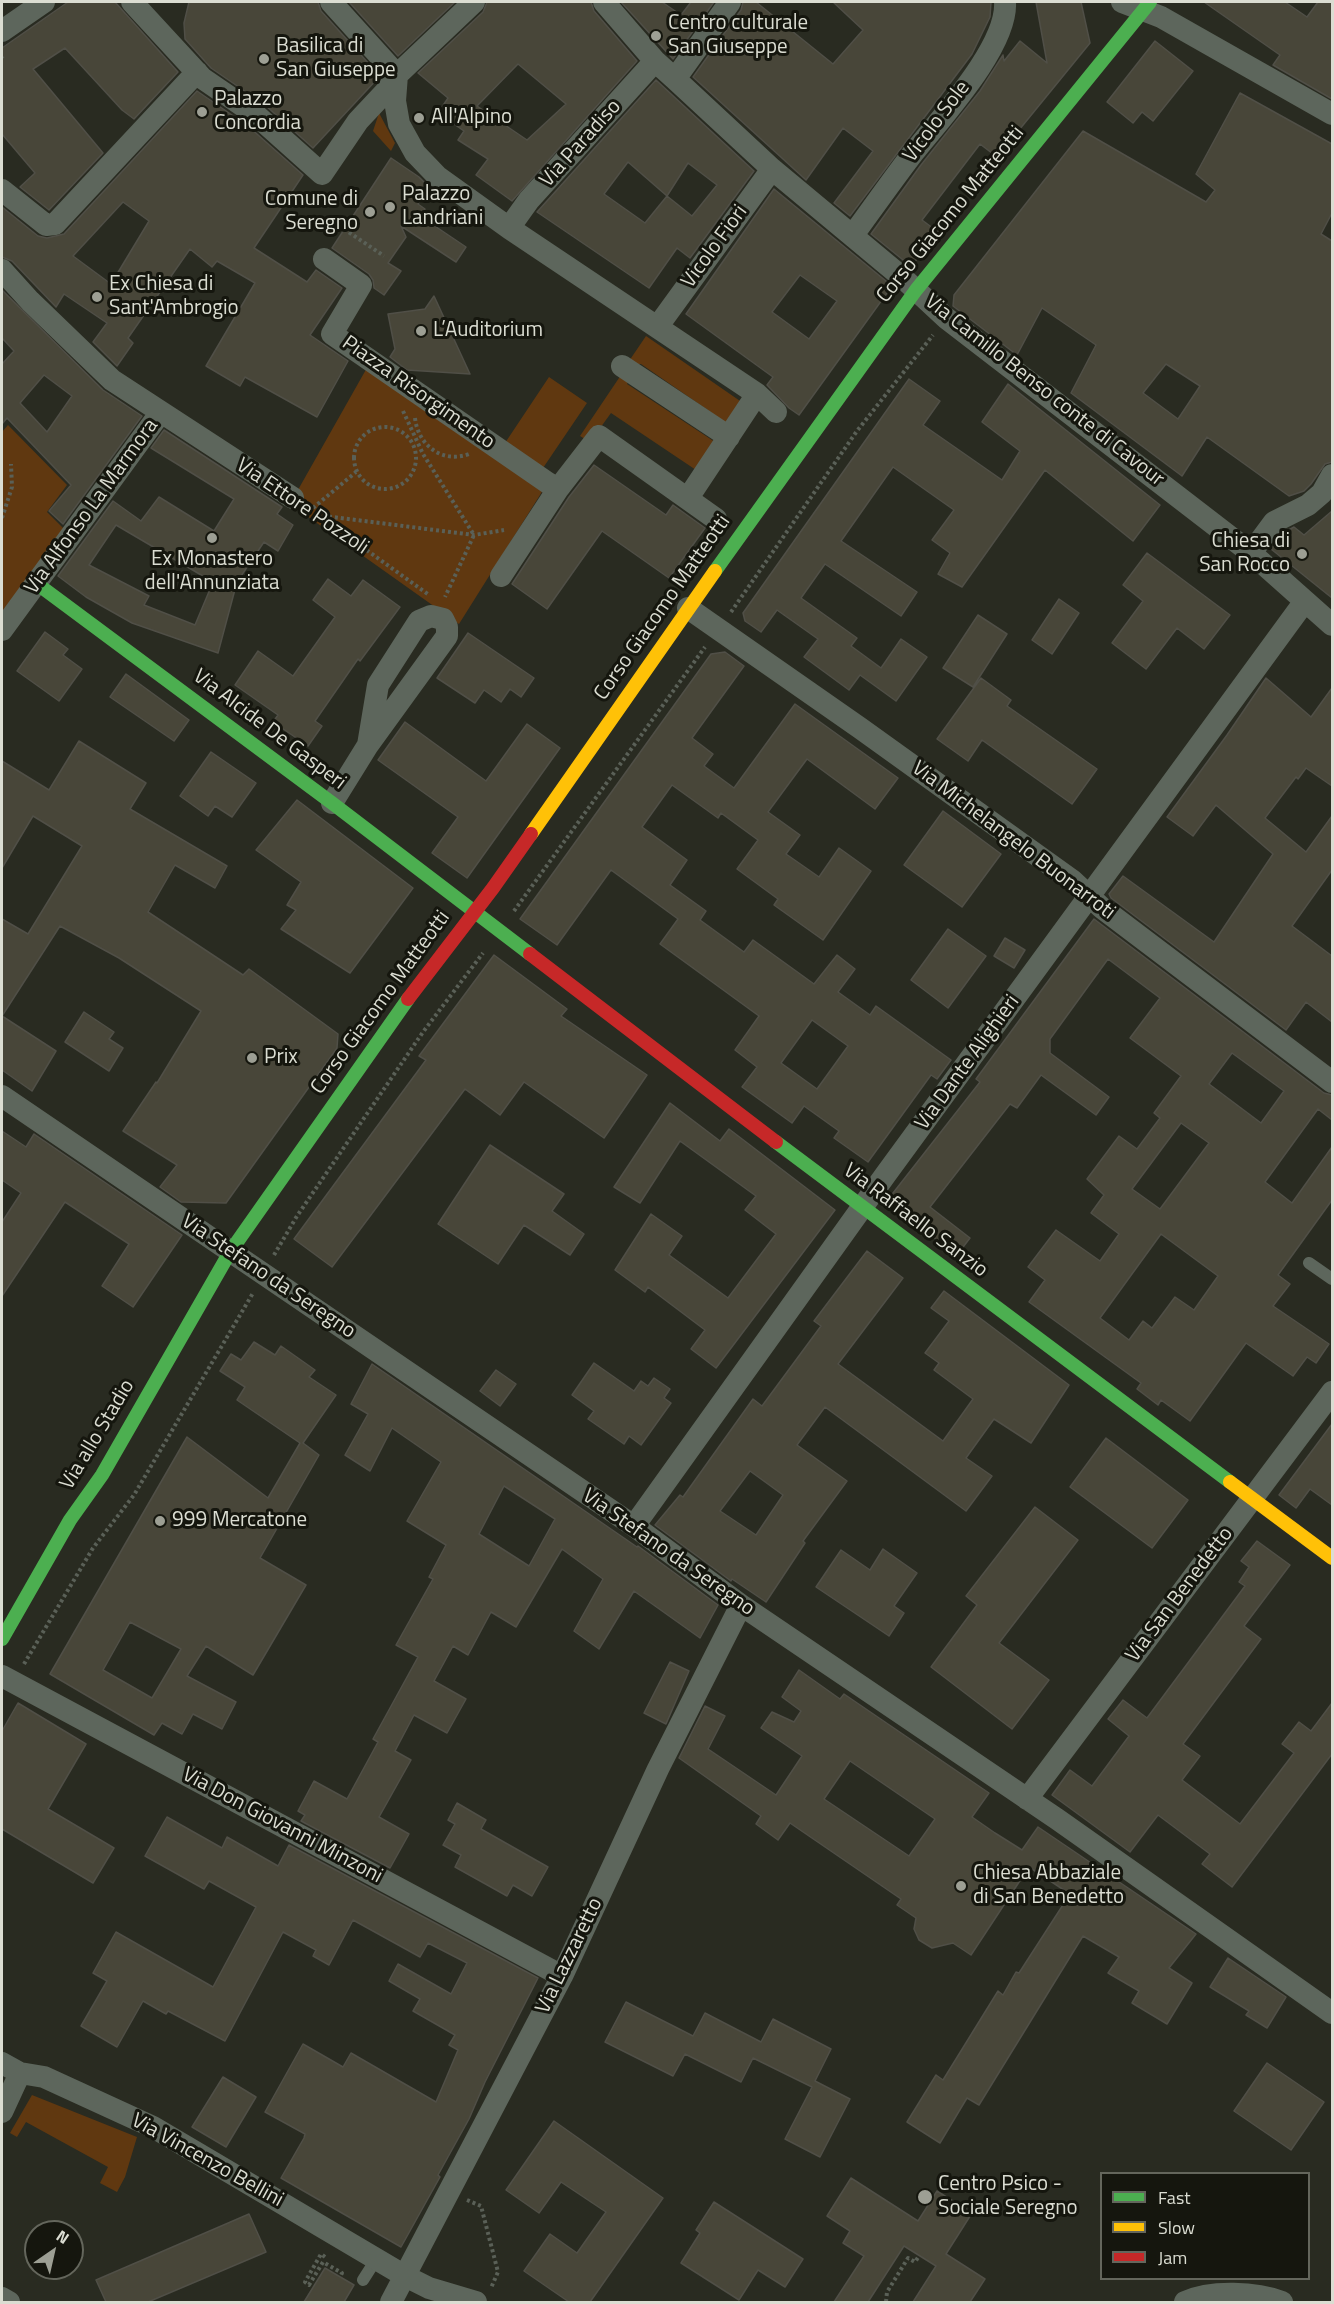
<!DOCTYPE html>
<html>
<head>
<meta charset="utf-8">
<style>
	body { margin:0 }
	#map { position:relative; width:1334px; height:2304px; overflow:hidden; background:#292b21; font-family:"Titillium Web",sans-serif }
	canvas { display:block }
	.frame { position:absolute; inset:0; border:3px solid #dbddd2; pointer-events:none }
	.legend { position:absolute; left:1100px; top:2172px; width:210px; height:108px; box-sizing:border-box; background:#15160e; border:2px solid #64665c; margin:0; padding:8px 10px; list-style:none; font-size:18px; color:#dbddd2 }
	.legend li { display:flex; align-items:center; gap:12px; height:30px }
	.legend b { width:30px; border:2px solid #64665c }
	.north { position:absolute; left:24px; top:2220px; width:60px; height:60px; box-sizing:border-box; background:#15160e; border:2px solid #64665c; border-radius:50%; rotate:34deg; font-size:16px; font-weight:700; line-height:24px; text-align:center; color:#dbddd2 }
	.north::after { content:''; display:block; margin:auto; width:21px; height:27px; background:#9d9f94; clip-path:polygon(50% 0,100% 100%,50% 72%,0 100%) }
</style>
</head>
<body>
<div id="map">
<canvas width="1334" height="2304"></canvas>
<div class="frame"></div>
<ul class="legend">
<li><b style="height:8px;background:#4caf50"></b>Fast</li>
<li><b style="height:8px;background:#ffc107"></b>Slow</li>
<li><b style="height:8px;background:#c62828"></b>Jam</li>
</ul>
<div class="north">N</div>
</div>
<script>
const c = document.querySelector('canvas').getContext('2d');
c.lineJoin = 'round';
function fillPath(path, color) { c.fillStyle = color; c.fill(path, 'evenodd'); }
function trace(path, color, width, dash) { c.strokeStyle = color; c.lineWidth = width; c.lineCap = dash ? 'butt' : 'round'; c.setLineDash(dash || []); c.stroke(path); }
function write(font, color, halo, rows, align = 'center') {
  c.font = font + ' "Titillium Web",sans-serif'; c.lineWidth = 6; c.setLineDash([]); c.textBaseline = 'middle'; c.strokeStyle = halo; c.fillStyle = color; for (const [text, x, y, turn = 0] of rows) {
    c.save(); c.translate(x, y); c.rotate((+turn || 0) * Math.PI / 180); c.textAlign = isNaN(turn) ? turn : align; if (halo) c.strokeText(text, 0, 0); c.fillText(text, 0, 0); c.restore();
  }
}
const green = new Path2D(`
	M379,113L395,143L391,151L373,131Z
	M646,336L743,403L724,431L712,413L641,364H627Z
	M368,366L545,487L459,624L290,504Z
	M623,372L631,377L627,384L715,442L696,470L611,413L590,442L580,436Z
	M549,377L587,403L543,468L505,443Z
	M8,425L67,485L47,512L65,530L2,615V432Z
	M32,2095L137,2137L125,2177L117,2192L100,2183L108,2167L26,2122L17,2137L10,2133Z`);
const building = new Path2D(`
	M68,2H115L178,72L134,119L122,110L65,48L33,69L103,153L49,210L20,187L35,173L2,134V48Z
	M189,2H318L321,11L380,76L313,148L265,105L211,68L185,39L184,23Z
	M349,2H455L398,56Z
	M487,2H591L594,11L637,61L512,201L476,175L488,159L458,140L464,131L438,113L448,98L418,73L483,12ZM518,64L566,104L527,140L477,106Z
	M621,2H662L681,15L691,2H714L673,59Z
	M743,2H756L833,64L863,30L833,2H991L990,17L972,54L850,216L834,203L873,151L843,128L806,180L693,77L741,10Z
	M1036,2H1081L1090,43L997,157L980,144L922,220L938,232L913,264L910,262L908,264L871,234L921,165L980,91L1003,55L1004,61L1020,41L1047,63Z
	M1204,2H1285L1307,17L1318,2H1332V99L1273,65L1280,55Z
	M1155,41L1193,71L1153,121L1142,112L1133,123L1107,102Z
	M656,80L754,171L690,258L677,248L649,288L537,212ZM628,162L667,196L645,223L604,194ZM688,163L717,185L692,216L667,196Z
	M197,91L248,126L303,175L254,248L307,282L316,270L342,288L310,335L348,361L317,417L245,377L240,386L206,366L255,283L217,261L212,267L190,249L128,338L133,343L117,366L93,342L107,323L64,294L56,307L12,261L2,257V207L38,236L47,238L64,234ZM123,202L149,221L111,284L73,256Z
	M1240,93L1332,144V213L1321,234L1332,241V462L1325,464L1311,484L1304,491L1289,496L1207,437L1182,476L1071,393L1096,345L1042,308L1017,355L953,306L954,295L1083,131L1206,202L1215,190L1196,174ZM1166,364L1200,386L1178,419L1143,393Z
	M391,158L419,177L429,187L418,204L425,209L420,216L466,247L456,262L401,226L406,237L388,263L401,271L384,295L374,288L373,280L369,274L332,248Z
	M774,189L892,286L799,415L789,408L767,385L773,377L686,314ZM800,275L837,301L809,339L772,312Z
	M2,290L103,390L142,416L63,524L49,511L71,485L7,418L2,424V364L14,351L2,338ZM44,375L72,396L47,432L20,403Z
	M434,296L470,374L407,370L390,357L395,349L388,314L425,309Z
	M909,379L940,401L923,425L1002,480L1020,451L982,422L1008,384L1160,505L1133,541L1045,470L962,587L938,574L950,553L932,540L954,510L893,467L841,541L917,592L901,616L825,564L801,598L857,638L851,646L881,668L901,639L927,657L896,701L860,675L849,690L804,657L818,639L777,610L761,632L745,621L743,613Z
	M164,430L282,507L277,514L293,525L278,551L264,542L237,582L218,653L132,623L86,597L58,576L113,501L141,521L159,497L214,531L234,499L151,448ZM116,525L213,582L195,625L144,605L149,596L89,565Z
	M594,465L666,515L673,505L705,528L669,578L602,531L547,609L512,584L569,497Z
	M1332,511V598L1271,549L1285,532L1294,527L1304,535Z
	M1147,553L1230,615L1204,649L1177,628L1146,669L1112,643L1143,601L1123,585Z
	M328,579L351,596L363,580L400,607L360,661L358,659L315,721L322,726L308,746L273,722L278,715L235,685L258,651L293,676L335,617L313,600Z
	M1059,599L1079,613L1052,654L1032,640Z
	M978,615L1007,634L973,687L943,668Z
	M45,632L68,649L63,655L82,669L59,701L17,671Z
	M468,633L534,678L521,697L510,689L501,702L484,690L475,703L437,678Z
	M725,652L744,666L692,738L713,754L704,766L734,788L795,704L898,778L875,809L807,759L768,812L800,835L786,854L819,877L839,848L871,871L823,940L774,905L778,899L737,869L758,840L721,813L718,818L672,785L642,827L687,860L670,885L706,911L700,920L744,952L753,940L814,984L837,955L855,969L838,992L870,1015L876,1006L951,1060L937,1079L931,1075L868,1162L834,1138L839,1131L804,1106L792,1123L742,1087L757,1067L735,1050L759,1016L660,944L678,919L611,870L557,945L520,919L711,654ZM812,1020L848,1046L817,1089L781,1063Z
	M126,674L189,720L174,741L110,697Z
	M981,678L1011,700L1007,706L1097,769L1072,804L982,740L968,761L937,739Z
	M1266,678L1311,717L1332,688V786L1306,768L1298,779L1296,777L1265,818L1306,852L1332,816V870L1292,926L1332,956V1022L1306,1002L1286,1030L1111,898L1109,894L1123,876L1214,942L1273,854L1216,805L1193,836L1167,817L1227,735Z
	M405,722L486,781L527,724L560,748L467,878L432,853L458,817L378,760Z
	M79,741L146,783L130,809L227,866L215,888L175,865L148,912L243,975L249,969L338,1034L337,1048L226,1203L181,1202L160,1187L177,1165L123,1131L156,1082L157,1083L201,1011L119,958L60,926L2,1016L56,1051L32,1091L2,1070V919L28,934L82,846L33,816L2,868V761L49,790Z
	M211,752L256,783L232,817L215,806L208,816L180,796Z
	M297,800L413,888L350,973L281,929L296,910L287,905L301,882L256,850Z
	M943,811L1001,854L962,907L904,865Z
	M1094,919L1324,1093L1332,1095V1120L1318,1109L1265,1182L1292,1203L1332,1147V1200L1278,1275L1290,1284L1273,1306L1329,1344L1316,1363L1307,1357L1293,1376L1246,1343L1190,1421L1161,1400L1158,1405L1137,1389L1141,1383L1029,1302L1045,1280L1028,1267L1056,1230L1100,1261L1119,1234L1091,1213L1104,1195L1087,1179L1119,1136L1137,1149L1160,1118L1154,1113L1181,1076L1130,1038L1160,998L1108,959L1050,1039V1053L1109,1097L1096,1115L1041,1075L1017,1108L1010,1104L930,1207L970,1238L957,1255L886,1202L980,1082L976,1079ZM1232,1053L1284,1091L1261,1123L1209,1084ZM1181,1123L1209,1143L1160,1209L1132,1189ZM1161,1234L1218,1276L1194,1310L1175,1297L1152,1328L1143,1321L1129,1340L1100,1318Z
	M948,929L986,956L948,1008L911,980Z
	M1005,938L1025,950L1014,968L994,956Z
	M494,955L567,1009L561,1016L647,1075L604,1138L524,1082L500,1115L465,1089L332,1267L294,1239L426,1060L419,1056Z
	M84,1012L114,1032L109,1039L123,1048L109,1071L65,1042Z
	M670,1103L720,1141L729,1129L835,1210L716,1368L691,1349L705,1330L648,1287L645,1292L615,1270L651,1214L682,1236L669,1255L728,1298L776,1234L745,1210L756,1196L680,1141L640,1203L614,1187Z
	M2,1131L26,1147L34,1134L182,1235L133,1307L102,1286L129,1244L65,1202L2,1296V1222L21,1193L2,1180Z
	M490,1145L564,1194L552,1211L584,1234L570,1255L524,1225L498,1264L438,1224Z
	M867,1251L903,1278L838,1364L943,1441L973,1399L934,1370L939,1363L925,1353L949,1321L931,1308L944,1291L1069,1385L1031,1443L994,1419L966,1458L992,1476L966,1511L825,1407L797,1445L847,1481L803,1541L805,1543L766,1602L732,1579L731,1581L655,1525L680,1495L683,1497L753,1399L762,1406L821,1326L814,1321ZM750,1471L783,1495L756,1535L720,1511Z
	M254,1342L275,1355L281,1346L315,1370L309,1377L336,1395L303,1443L319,1455L260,1558L306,1585L253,1675L206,1646L187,1676L236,1702L222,1729L193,1714L182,1734L162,1723L154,1735L50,1674L187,1437L268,1498L300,1443L237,1400L245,1387L220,1371L231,1354L241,1360ZM130,1622L181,1649L152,1698L103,1670Z
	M594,1363L634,1391L641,1381L648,1386L654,1378L670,1389L664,1398L671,1403L641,1445L629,1436L624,1444L588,1419L594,1411L572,1395Z
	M372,1364L637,1547L638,1546L718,1605L700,1638L634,1591L599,1649L574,1631L603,1579L562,1549L516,1627L491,1612L468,1655L453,1646L434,1681L466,1699L447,1733L414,1715L395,1751L411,1760L379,1817L409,1834L390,1868L301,1821L305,1815L298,1811L314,1781L347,1799L378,1742L373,1739L418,1657L396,1645L433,1579L429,1577L446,1545L407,1521L441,1462L392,1428L370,1471L345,1455L368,1414L351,1404ZM504,1486L555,1519L529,1566L479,1534Z
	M496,1370L516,1384L500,1406L480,1391Z
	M1332,1424V1505L1310,1489L1296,1508L1279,1495Z
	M1106,1438L1188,1500L1152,1548L1070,1487Z
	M1035,1507L1078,1540L999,1643L1049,1680L1012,1729L931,1667L977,1605L966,1596Z
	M1257,1541L1290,1565L1244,1626L1261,1639L1183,1744L1200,1756L1182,1780L1240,1824L1294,1753L1282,1744L1299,1722L1311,1731L1332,1703V1754L1232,1887L1202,1864L1210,1854L1158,1815L1130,1852L1052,1795L1070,1770L1092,1786L1129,1736L1108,1719L1123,1700L1147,1718L1245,1586L1239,1582L1249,1567L1241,1561Z
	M883,1549L917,1573L894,1606L904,1613L889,1636L816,1587L841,1550L870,1570Z
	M670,1662L689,1671L666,1724L644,1713Z
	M799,1670L840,1699L844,1694L989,1793L972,1817L995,1833L1022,1850L1038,1827L1196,1934L1169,1968L1192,1983L1167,2024L1132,2003L1139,1991L1108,1973L1119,1957L1083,1936L979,2105L967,2098L940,2143L907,2122L936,2075L943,2080L998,1991L1003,1995L1016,1972L1019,1973L1070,1894L1029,1867L971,1955L953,1943L932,1948L919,1940L914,1929L916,1918L897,1905L901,1899L790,1823L778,1840L756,1824L761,1816L679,1758L705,1706L725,1716L708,1749L776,1795L802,1756L761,1728L772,1712L794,1722L801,1711L782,1697ZM850,1761L935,1819L909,1856L824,1799Z
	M18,1703L86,1744L48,1809L114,1848L93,1883L2,1829V1731Z
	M457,1803L486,1820L481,1829L548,1867L532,1896L513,1885L507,1896L455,1867L461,1855L443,1845L455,1824L448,1820Z
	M167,1817L222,1848L227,1837L278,1866L289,1845L538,1978L485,2082L469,2119L438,2175L440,2177L401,2247L281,2178L304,2138L305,2134L265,2112L303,2044L343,2067L351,2053L436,2102L458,2050L449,2045L455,2035L413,2011L420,1999L389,1981L398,1964L451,1994L467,1963L428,1943L420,1957L353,1920L329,1965L313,1956L316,1950L283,1932L225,2041L168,2011L166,2014L143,2001L117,2047L81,2026L107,1981L93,1973L116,1932L213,1987L256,1907L209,1881L204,1889L145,1856Z
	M1228,1958L1286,1997L1267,2028L1246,2015L1249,2011L1210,1987Z
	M626,2002L693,2036L705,2013L761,2042L773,2019L831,2049L815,2081L850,2099L820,2157L785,2139L812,2087L753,2058L741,2082L685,2054L673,2076L605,2042Z
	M1267,2063L1324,2102L1291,2150L1234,2111Z
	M223,2077L256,2097L226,2147L192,2127Z
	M554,2121L663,2198L590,2302H569L524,2271L550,2234L577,2253L606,2212L561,2182L539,2213L506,2190Z
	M851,2178L918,2221L937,2191L972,2213L946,2254L985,2279L970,2302H913L936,2266L904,2246L868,2302H834L864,2256L843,2243L850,2231L827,2216Z
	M714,2202L803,2259L785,2287L758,2270L739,2300L681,2263L700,2233L696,2230Z
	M249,2214L266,2252L148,2302H106L96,2280Z
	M325,2268L354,2285L344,2302H304Z`);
const path = new Path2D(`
	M2,57L3,56
	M344,229L384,256
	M403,411L423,454L474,535L445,597
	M415,418C418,445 442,464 469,454
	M354 458a31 31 0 1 1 62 0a31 31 0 1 1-62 0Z
	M313,508L356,472
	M317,515L474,535L504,530
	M318,515L429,595
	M2,518L12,487L11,464
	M731,612L857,431L933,335
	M514,911L705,647
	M274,1255L297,1216L423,1032L483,953
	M24,1664L93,1548L134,1495L253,1293
	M467,2200L481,2206L498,2272L491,2288
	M325,2257L321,2254L305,2282L309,2285L323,2262L342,2273L340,2277
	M886,2302L887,2292L908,2258L915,2262L919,2256`);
const lane = new Path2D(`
	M1309,1263L1332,1279
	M363,2280L377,2258`);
const street = new Path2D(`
	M132,2L202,78L256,115L322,174L358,121L388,89L397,75L474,2
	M331,2L397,75
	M604,2L655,61L675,79L772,169L903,278L946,318L1251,553L1332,625
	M1122,2L1161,17L1332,114
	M2,31L44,2
	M397,75L395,101L399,124L415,153L438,177L509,228L757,394L776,412
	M675,79L730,2
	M2,190L46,225L55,224L197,72
	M509,228L529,200L655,61
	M853,235C872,209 891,182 910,157C938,121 1008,47 1005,2
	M324,259L361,285L332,334L548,483L558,489L599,436L716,519
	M2,270L30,301L112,380L293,498
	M658,326L772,169
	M622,366L729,437
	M688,498L757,394
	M1251,553L1274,522L1308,505L1322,493L1332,475
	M501,576L558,489
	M688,608L860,728L1073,881L1102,908L1332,1082
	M2,630L161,412
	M332,803L368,745L447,636V627L443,619L431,616L419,621L378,685L368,745
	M2,1096L634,1526L741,1605L1057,1819L1332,2013
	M634,1526L886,1174L1305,601
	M2,1676L562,1976
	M1027,1799L1332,1392
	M2,2063L20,2073L44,2077L153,2127L405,2276L429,2288L476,2302
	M2,2112L20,2073
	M2,2298L9,2302
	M391,2302L562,1976L658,1769L741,1605
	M1185,2302C1211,2290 1256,2292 1282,2302`);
const fast = new Path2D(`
	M715,571L916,290L1150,2
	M36,583L332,803L530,954
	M776,1142L1230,1482
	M2,1639L70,1520L102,1475L230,1252L408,999`);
const slow = new Path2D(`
	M531,834L715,571
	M1230,1482L1332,1558`);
const jam = new Path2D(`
	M530,954L776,1142
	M408,999L493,888L531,834`);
const markers = [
	[656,36,6,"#9d9f94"],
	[264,59,6,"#9d9f94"],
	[202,112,6,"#9d9f94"],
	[419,118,6,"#9d9f94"],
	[390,207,6,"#9d9f94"],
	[370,212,6,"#9d9f94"],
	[97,297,6,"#9d9f94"],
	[421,331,6,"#9d9f94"],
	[212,538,6,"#9d9f94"],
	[1302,554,6,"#9d9f94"],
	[252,1058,6,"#9d9f94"],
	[160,1521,6,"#9d9f94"],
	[961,1886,6,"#9d9f94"],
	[925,2197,8,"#9d9f94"]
];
const poiNames = [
	["Centro culturale",668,24],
	["San Giuseppe",668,48],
	["Basilica di",276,47],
	["San Giuseppe",276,71],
	["Palazzo",214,100],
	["Concordia",214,124],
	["All'Alpino",431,118],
	["Palazzo",402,195],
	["Landriani",402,219],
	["Comune di",358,200,"right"],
	["Seregno",358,224,"right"],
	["Ex Chiesa di",109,285],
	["Sant'Ambrogio",109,309],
	["L’Auditorium",433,331],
	["Chiesa di",1290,542,"right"],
	["San Rocco",1290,566,"right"],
	["Ex Monastero",212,560,"center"],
	["dell'Annunziata",212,584,"center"],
	["Prix",264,1058],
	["999 Mercatone",172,1521],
	["Chiesa Abbaziale",973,1874],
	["di San Benedetto",973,1898],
	["Centro Psico -",938,2185],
	["Sociale Seregno",938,2209]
];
const streetNames = [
	["Vicolo Sole",937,122,-53],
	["Via Paradiso",581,144,-48],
	["Corso Giacomo Matteotti",951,215,-51],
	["Vicolo Fiori",715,247,-54],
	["Via Camillo Benso conte di Cavour",1044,391,38],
	["Piazza Risorgimento",418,393,35],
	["Via Alfonso La Marmora",92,507,-54],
	["Via Ettore Pozzoli",302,507,34],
	["Corso Giacomo Matteotti",663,608,-55],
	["Via Alcide De Gasperi",269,730,37],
	["Via Michelangelo Buonarroti",1013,841,37],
	["Corso Giacomo Matteotti",381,1003,-54],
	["Via Dante Alighieri",968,1063,-54],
	["Via Raffaello Sanzio",915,1221,37],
	["Via Stefano da Seregno",268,1277,34],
	["Via allo Stadio",98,1435,-59],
	["Via Stefano da Seregno",668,1553,35],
	["Via San Benedetto",1180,1595,-53],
	["Via Don Giovanni Minzoni",282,1826,28],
	["Via Lazzaretto",570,1956,-64],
	["Via Vincenzo Bellini",207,2161,29]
];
fillPath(green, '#603810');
fillPath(building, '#484639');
trace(building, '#504f47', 1.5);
trace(path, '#5a6057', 4, [3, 3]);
trace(lane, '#5d665c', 12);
trace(street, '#5d665c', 22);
trace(fast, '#4caf50', 14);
trace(slow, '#ffc107', 14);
trace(jam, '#c62828', 14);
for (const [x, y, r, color] of markers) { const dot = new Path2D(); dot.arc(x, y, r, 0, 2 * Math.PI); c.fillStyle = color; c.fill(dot); trace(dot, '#15160e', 2); }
write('21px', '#dbddd2', '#15160e', poiNames, 'left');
write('21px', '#dbddd2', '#15160e', streetNames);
</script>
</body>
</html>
